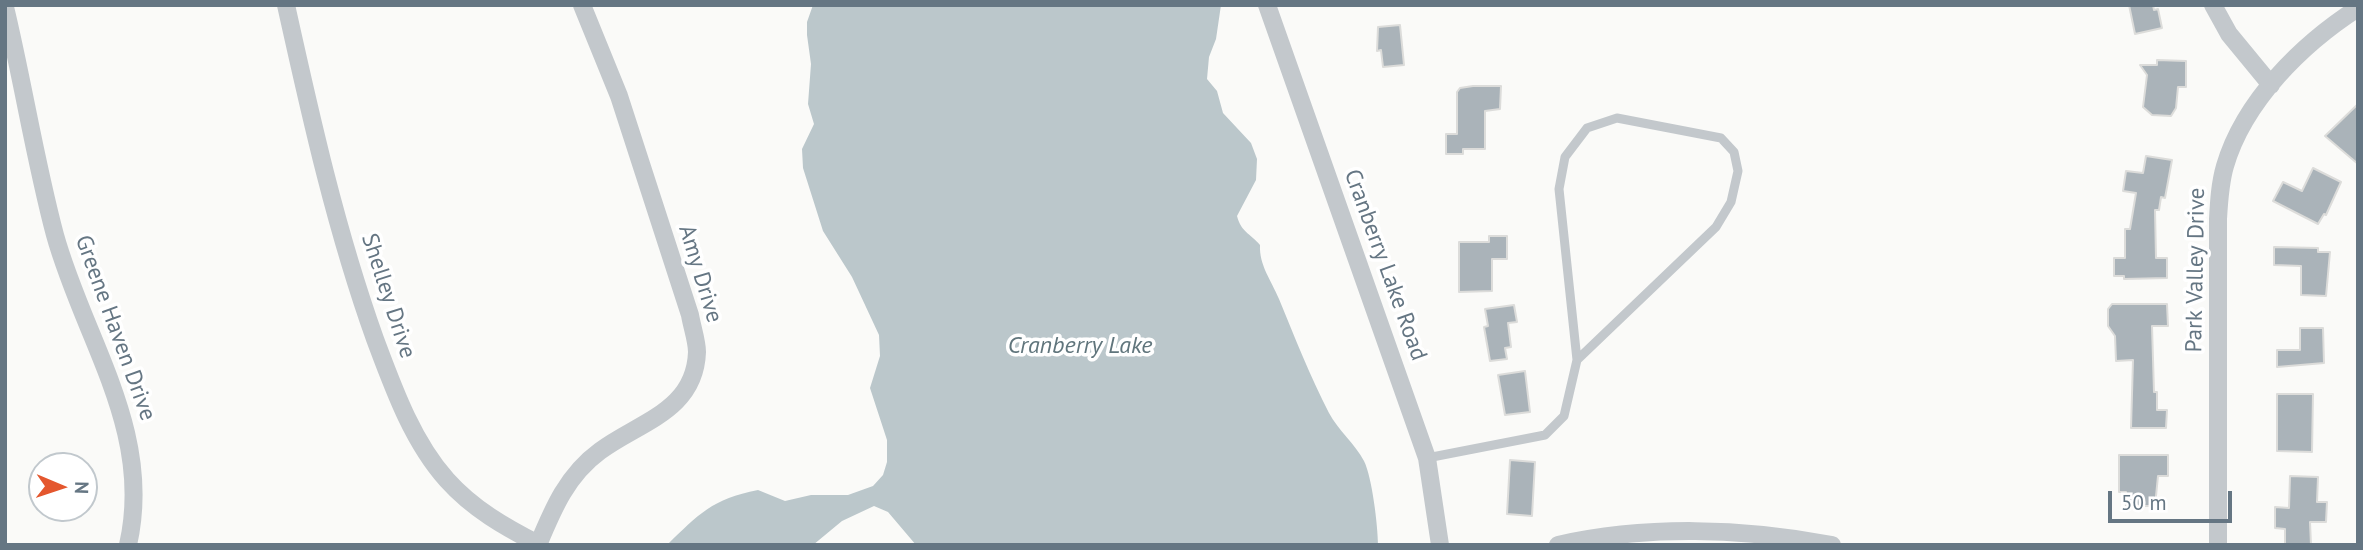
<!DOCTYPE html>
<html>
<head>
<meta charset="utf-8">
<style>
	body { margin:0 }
	#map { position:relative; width:2363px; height:550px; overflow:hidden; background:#fafaf8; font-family:"PT Sans",sans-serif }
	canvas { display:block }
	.frame { position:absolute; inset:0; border:7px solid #657683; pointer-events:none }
	.north { position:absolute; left:28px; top:452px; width:70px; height:70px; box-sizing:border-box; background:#fff; border:2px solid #c1c8cd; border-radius:50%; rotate:92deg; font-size:19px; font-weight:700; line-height:28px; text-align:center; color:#657683 }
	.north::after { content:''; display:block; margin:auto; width:24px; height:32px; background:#e4572e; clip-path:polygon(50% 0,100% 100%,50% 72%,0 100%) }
	.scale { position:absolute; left:2108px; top:491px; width:124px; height:32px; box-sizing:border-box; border:4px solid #657683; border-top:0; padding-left:9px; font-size:21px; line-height:24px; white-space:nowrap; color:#657683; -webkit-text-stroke:5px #fff; paint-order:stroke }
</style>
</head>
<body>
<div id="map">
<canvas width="2363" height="550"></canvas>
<div class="frame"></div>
<div class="north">N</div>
<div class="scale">50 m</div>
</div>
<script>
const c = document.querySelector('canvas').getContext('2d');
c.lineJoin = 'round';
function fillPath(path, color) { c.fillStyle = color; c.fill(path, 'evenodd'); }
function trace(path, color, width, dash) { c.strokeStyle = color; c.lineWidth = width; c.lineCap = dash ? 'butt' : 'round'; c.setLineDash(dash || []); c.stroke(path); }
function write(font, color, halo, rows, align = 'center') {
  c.font = font + ' "PT Sans",sans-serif'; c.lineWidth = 7; c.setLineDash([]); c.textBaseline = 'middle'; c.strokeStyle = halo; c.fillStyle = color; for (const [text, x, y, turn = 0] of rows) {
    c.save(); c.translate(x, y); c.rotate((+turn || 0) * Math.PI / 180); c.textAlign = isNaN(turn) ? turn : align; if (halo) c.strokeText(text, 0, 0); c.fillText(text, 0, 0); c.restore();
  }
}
const water = new Path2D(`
	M813,5H1221L1216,39L1209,57L1207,79L1217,91L1223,113L1251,143L1257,159L1256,180L1237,216C1241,232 1250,233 1260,245C1259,265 1271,280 1279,299C1295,338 1310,376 1329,413C1338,430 1355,444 1364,461C1372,477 1378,526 1378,545H916L888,512L874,506L842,521L813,545H667C699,514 712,499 758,490L785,501L811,495H848L873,486L883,475L887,462V440L870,388L880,356L879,335L852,277L823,231L803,168L802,149L814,124L808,104L811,64L807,35V22Z`);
const building = new Path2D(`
	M2129,5H2153L2154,10L2158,9L2162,28L2135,34Z
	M1400,25L1404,65L1383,67L1381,50L1377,51L1378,27Z
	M2157,60L2186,61V87H2178L2176,108L2171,116L2152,115L2143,107L2147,75L2140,65H2157Z
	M1473,86H1501L1500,109L1485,111V149H1463V154H1446V134H1457V92L1460,88Z
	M2358,104V164L2325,136Z
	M2146,156L2172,160L2165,198L2161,197L2159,210H2155L2156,258H2167V278L2124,279V276H2114V258H2125V229H2130L2136,193L2123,191L2126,171L2143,173Z
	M2313,168L2341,182L2326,215L2324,214L2318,224L2273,201L2283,182L2302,191Z
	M1489,236H1507V259H1492V291L1459,292V242H1489Z
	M2274,247L2318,248V252H2330L2326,296L2301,295V266L2274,265Z
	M2112,304H2167L2168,326H2152L2154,392H2157V410H2167L2166,428H2131L2133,360L2116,361L2115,336L2108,326V309Z
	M1514,305L1517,322L1508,323L1511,347L1505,348L1507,359L1490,361L1484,327L1488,326L1485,309Z
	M2300,328H2323L2324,363L2277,367V350H2300Z
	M1525,371L1530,412L1505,415L1498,375Z
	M2277,394H2313L2312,452L2277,451Z
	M2119,455H2168V476H2158L2155,506H2126V492H2119Z
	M1510,460L1535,462L1532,516L1507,514Z
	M2290,476L2318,477L2317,502H2327L2326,522H2310L2311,545H2285V529L2275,528V507L2289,508Z`);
const service = new Path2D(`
	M1427,458L1545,435L1564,416L1577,360L1559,189L1565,157L1587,128L1617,118L1721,138L1734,152L1738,171L1731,202L1716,227L1577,360`);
const minor = new Path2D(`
	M286,5C311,118 336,230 375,339C393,387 412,441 447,480C473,509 505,527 538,544
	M1267,5L1427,458L1440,545
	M2213,5L2229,34L2271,85
	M5,7C23,82 35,160 55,235C84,340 154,431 128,545
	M538,545C553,509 567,475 600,451C639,422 695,411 697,352C697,341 692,327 690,315L619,96L582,5
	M1558,545C1646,525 1744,528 1832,545
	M2218,545V219C2219,201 2220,183 2225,166C2244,101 2302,44 2358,8`);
const streetNames = [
	["Cranberry Lake Road",1385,265,70],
	["Park Valley Drive",2196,270,-89],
	["Amy Drive",700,274,73],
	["Shelley Drive",388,296,72],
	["Greene Haven Drive",115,328,70]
];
const waterNames = [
	["Cranberry Lake",1080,346]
];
fillPath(water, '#bbc7cb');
fillPath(building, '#aab3b9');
trace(building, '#dcdcda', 2);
trace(service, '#c3c8cc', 9);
trace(minor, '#c3c8cc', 18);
write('23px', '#657683', '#fff', streetNames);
write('italic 24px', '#60757c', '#fff', waterNames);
</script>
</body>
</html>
